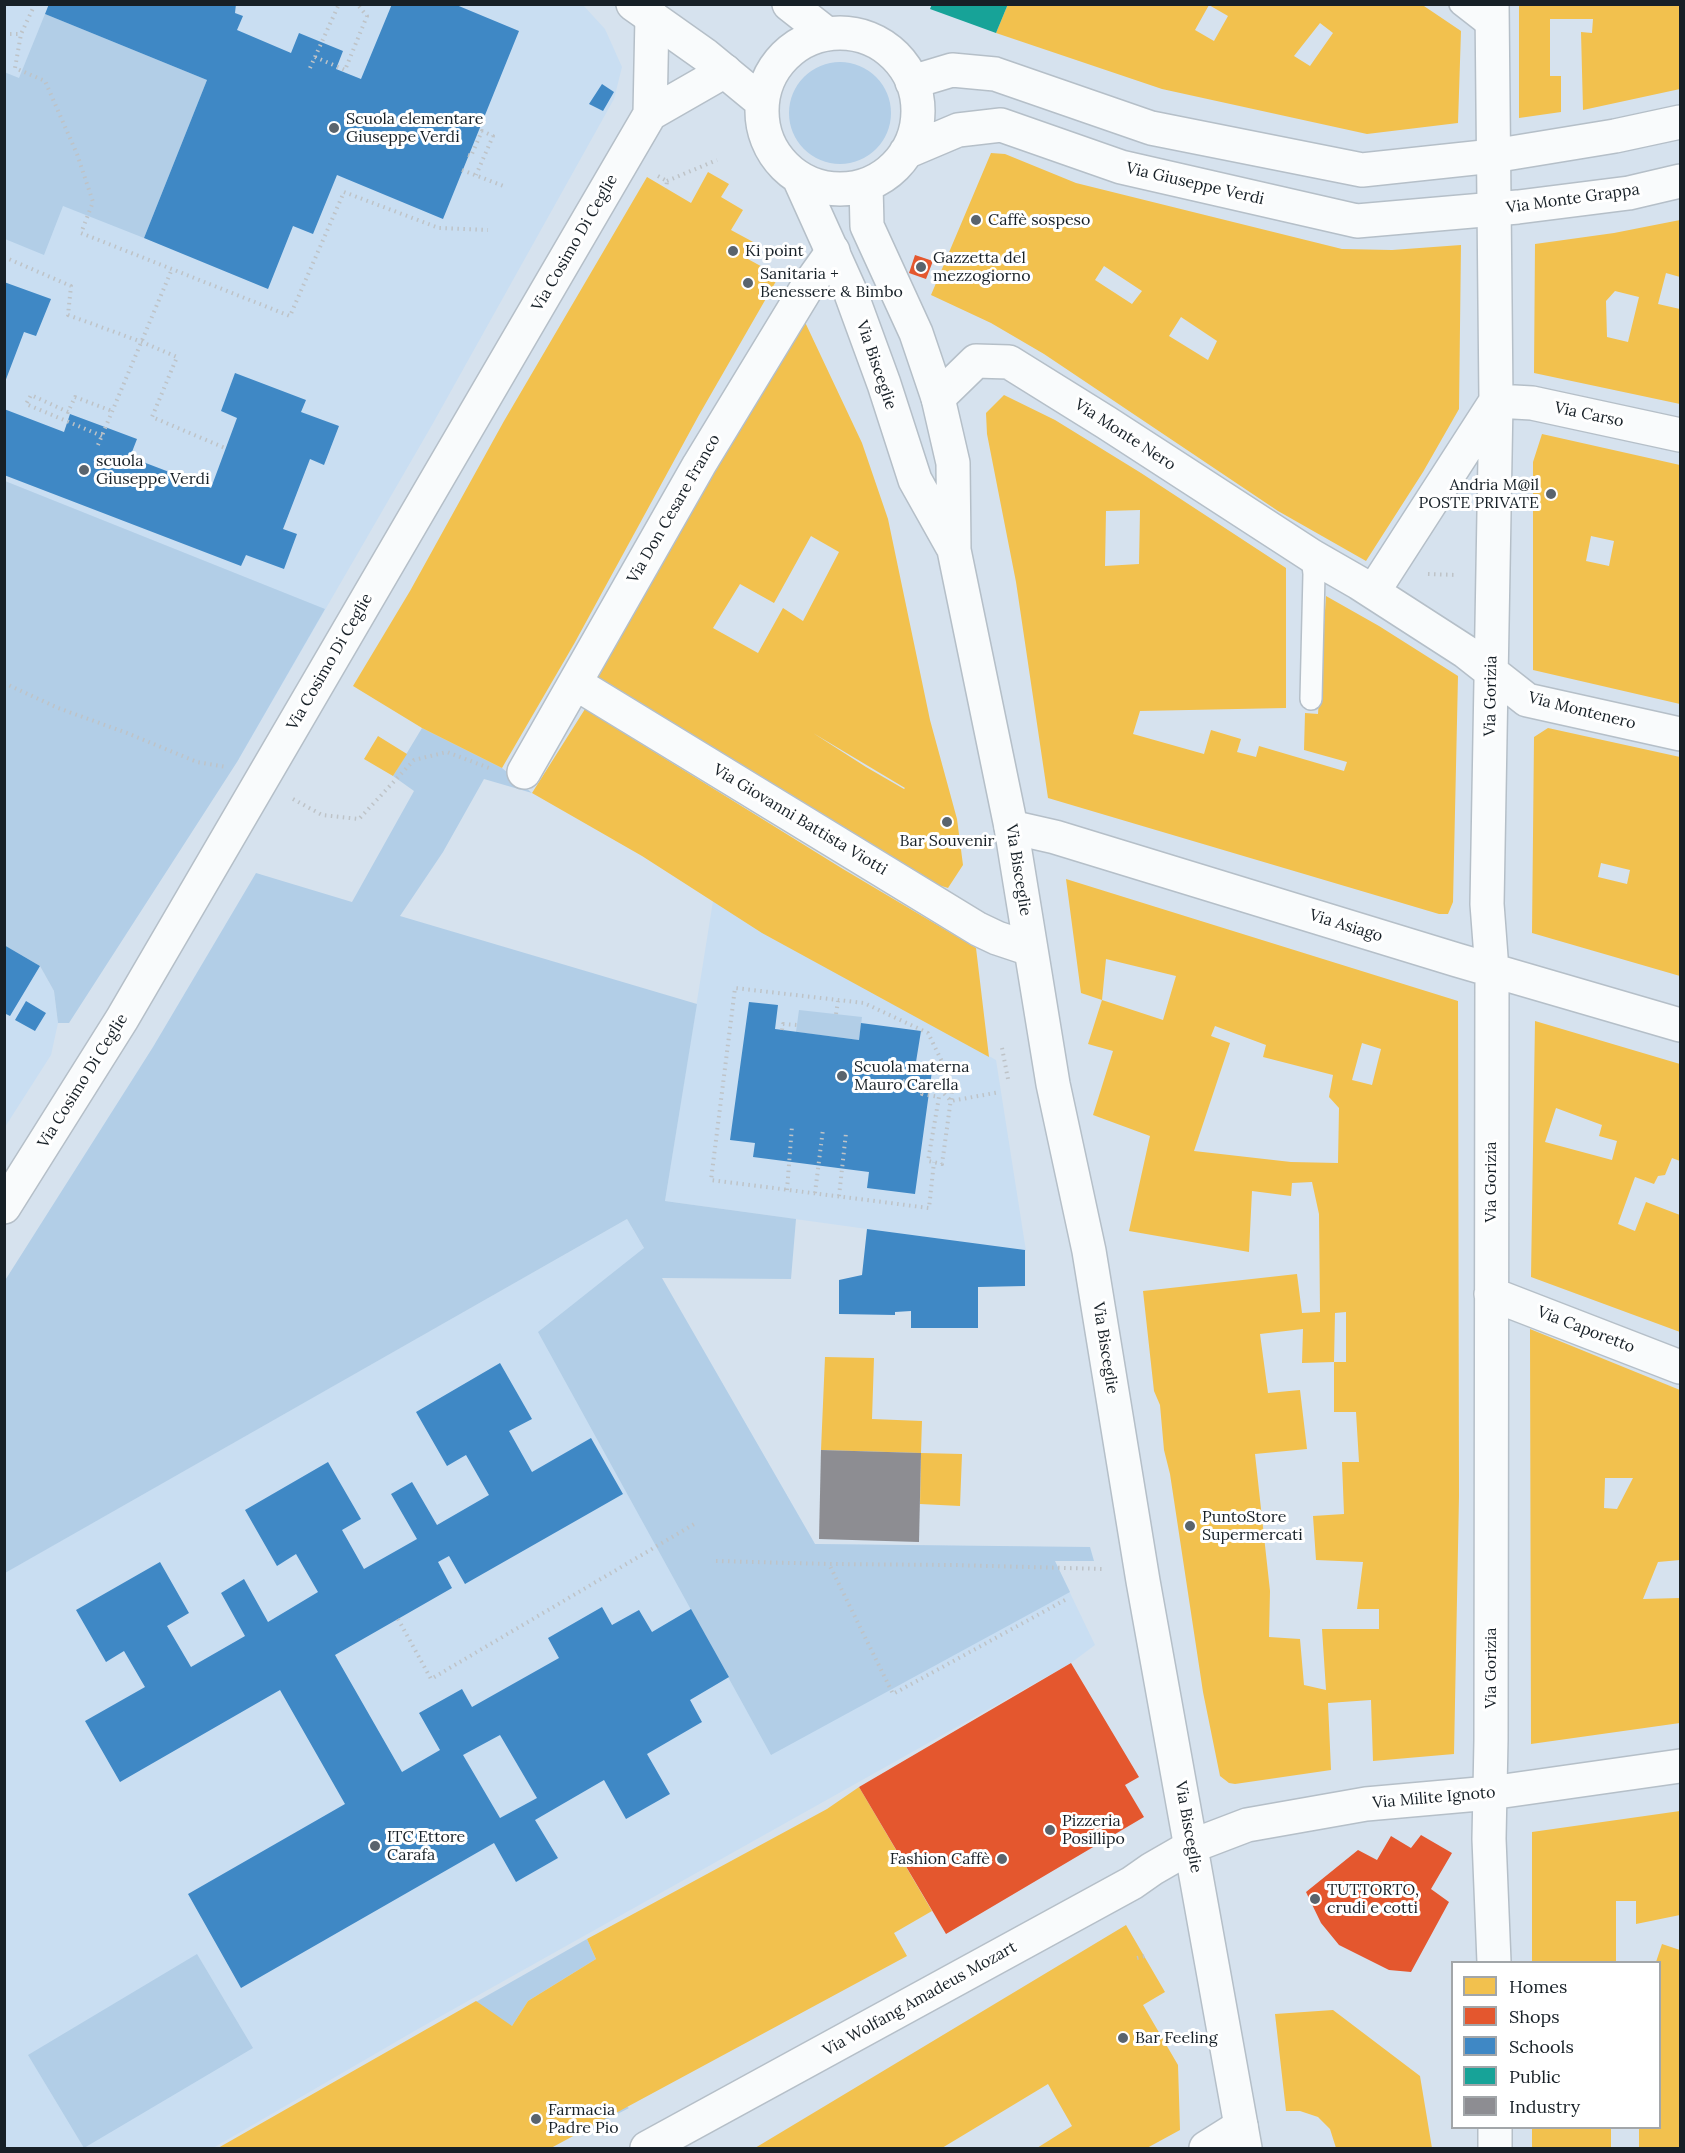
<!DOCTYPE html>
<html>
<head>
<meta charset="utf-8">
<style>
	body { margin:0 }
	#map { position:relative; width:1685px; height:2153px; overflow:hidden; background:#d6e2ee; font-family:Lora,serif }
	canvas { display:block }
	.frame { position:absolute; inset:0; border:6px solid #172027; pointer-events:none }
	.legend { position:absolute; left:1451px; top:1961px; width:210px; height:168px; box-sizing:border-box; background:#fff; border:2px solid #a2a6a9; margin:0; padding:8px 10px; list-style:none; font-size:18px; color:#172027 }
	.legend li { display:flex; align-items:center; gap:12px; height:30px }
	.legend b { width:30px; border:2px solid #a2a6a9 }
</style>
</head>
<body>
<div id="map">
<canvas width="1685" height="2153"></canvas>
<div class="frame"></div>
<ul class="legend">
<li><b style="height:16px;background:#f2c14e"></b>Homes</li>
<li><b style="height:16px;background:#e4572e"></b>Shops</li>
<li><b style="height:16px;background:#3f88c5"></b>Schools</li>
<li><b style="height:16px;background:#17a398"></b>Public</li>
<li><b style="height:16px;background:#8d8d92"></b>Industry</li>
</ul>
</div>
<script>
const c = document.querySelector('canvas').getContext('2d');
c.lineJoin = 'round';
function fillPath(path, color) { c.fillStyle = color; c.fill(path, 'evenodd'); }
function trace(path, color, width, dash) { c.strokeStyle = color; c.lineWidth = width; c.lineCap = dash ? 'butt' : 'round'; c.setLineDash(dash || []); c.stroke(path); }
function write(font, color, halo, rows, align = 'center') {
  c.font = font + ' Lora,serif'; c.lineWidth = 6; c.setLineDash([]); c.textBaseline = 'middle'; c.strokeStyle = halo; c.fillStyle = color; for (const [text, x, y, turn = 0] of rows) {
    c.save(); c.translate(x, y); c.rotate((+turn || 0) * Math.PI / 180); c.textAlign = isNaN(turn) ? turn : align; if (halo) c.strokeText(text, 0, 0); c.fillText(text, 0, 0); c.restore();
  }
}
const built = new Path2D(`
	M4,5H583L605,29L622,67L614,99L432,425L237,762L5,664Z
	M713,901L996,1060L1026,1251L665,1201Z
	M5,945L40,966L54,991L58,1023L51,1055L5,1127Z
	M627,1219L815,1544L1048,1547L1095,1645L1071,1663L418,2029L213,2148H5L4,1573Z`);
const green = new Path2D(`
	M45,14L207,80L144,238L63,206L44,255L5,239L4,72L19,78Z
	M789 113a51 51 0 1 1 102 0a51 51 0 1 1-102 0Z
	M5,481L325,609L237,762L69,1023H58L54,991L40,966L5,946Z
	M422,728L502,768L532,793L484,779L443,852L400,916L697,1004L665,1201L796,1219L791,1279L662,1278L815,1544L1090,1547L1094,1561H1055L1070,1592L771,1755L538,1332L644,1248L627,1219L5,1573L4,1282L153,1047L256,873L352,902L414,791L393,776Z
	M799,1010L862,1017L859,1040L796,1032Z
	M587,1939L596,1959L528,2001L512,2026L629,2108L602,2122L484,2041L423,2032Z
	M197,1954L253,2048L84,2148L28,2055Z`);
const homes = new Path2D(`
	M1008,4L1230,6L1231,4H1421L1461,31L1458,123L1367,134L1162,89L996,33ZM1209,5L1228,16L1214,41L1195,30ZM1320,23L1333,33L1310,66L1294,56Z
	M1519,4H1680V89L1583,110L1581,32L1592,33L1593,19H1550V76H1561V112L1519,118Z
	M991,153L1005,154L1076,183L1342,249L1392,250L1461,245L1459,409L1423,472L1366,561L1278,511L1044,354L991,323L931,295ZM1104,266L1142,291L1132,304L1095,280ZM1181,317L1217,341L1208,360L1169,336Z
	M708,172L729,184L721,197L743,210L731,230L755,243L746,258L779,276L699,415L574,644L502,768L422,728L353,686L410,591L504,421L647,177L691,203Z
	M1680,220V277L1666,273L1658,304L1680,309V404L1534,373L1535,244L1614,233ZM1615,291L1639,297L1628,342L1607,337L1606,301Z
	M804,320L862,443L888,519L930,720L957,819L963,865L948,888L935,884L597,680L617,640L734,432ZM811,536L839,552L803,621L783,608L758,653L713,628L740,584L774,603ZM813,733L905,788L904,789L866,767Z
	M1004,395L1055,420L1141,473L1286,568V708L1140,711L1133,734L1204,754L1211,730L1241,739L1237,752L1256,757L1259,746L1344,771L1347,762L1304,750L1305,713L1318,714L1326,596L1379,626L1458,676L1453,902L1448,914H1439L1048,798L1016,582L987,434L986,413ZM1140,510L1139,564L1105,566L1106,511Z
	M1542,434L1680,465V704L1533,670V462ZM1591,536L1614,541L1609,566L1586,561Z
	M585,709L843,869L976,948L989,1057L762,933L642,856L532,793Z
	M1548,728L1680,757V976L1532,933L1534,737ZM1601,863L1630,870L1627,884L1598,877Z
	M378,736L407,754L393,776L364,759Z
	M1066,879L1458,1001L1459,1496L1454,1754L1373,1761L1371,1700L1328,1703L1331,1770L1235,1784L1229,1783L1220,1776L1203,1692L1170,1474L1164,1450L1160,1405L1154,1391L1143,1291L1297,1274L1302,1313L1320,1312L1319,1214L1312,1182L1292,1183L1291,1196L1252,1191L1249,1252L1129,1231L1150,1136L1093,1115L1113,1051L1088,1044L1102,1000L1163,1020L1176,976L1106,959L1102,1000L1081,993ZM1215,1026L1266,1045L1263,1057L1333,1075L1329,1097L1339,1108L1338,1163L1291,1162L1194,1151L1230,1043L1211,1036ZM1362,1043L1381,1049L1372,1085L1352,1080ZM1346,1312V1362H1334V1412H1356L1359,1462H1342L1344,1514L1313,1516L1316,1560L1363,1562L1357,1609H1379V1629H1322L1326,1690L1304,1685L1300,1639L1269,1637L1270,1591L1255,1454L1307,1449L1300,1390L1268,1393L1260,1334L1303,1329L1302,1363L1334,1362L1335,1313Z
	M1535,1021L1680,1064V1161L1672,1158L1665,1175L1658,1176L1654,1184L1635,1177L1618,1224L1635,1231L1646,1202L1680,1215V1332L1531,1277ZM1556,1108L1602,1125L1599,1136L1617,1141L1612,1160L1545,1142Z
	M1530,1329L1680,1390V1560L1658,1562L1643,1599L1680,1598V1723L1531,1744ZM1605,1478H1633L1617,1509L1604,1508Z
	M825,1357L874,1358L872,1419L922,1421L921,1453L962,1454L960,1506L920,1504L921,1453L821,1450Z
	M859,1787L932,1911L894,1933L907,1956L551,2148H218L476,2001L512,2026L528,2001L596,1959L587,1939L827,1809Z
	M1680,1811V1915L1636,1924V1901H1616V1962H1532V1832Z
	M1126,1925L1165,1992L1143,2005L1178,2065L1180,2130L1147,2148H1037L1072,2126L1048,2084L942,2148H755Z
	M1662,1944L1680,1950V2148H1639V2128H1660V1962H1656Z
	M1333,2010L1420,2076L1432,2148H1336L1330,2129L1318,2117L1300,2111H1286L1275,2014Z
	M1532,2128H1611V2148H1532Z`);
const shops = new Path2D(`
	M915,255L933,261L926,279L909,273Z
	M1071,1663L1139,1777L1125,1785L1144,1817L946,1934L859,1787Z
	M1421,1835L1452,1853L1431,1889L1449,1902L1411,1972L1389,1970L1339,1945L1321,1923L1306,1892L1358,1850L1377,1860L1391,1836L1411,1848Z`);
const schools = new Path2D(`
	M49,4H236L235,13L243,16L237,30L291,53L299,33L343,51L336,69L361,79L392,4H454L519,31L443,219L337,175L313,234L293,226L268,289L144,238L207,80L45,14Z
	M602,84L614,92L603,111L589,104Z
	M4,282L51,299L36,336L24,332L5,382Z
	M235,373L306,400L301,412L339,426L324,465L310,459L283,529L297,534L284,569L246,555L241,566L4,475V409L64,432L70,414L105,427L137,439L130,457L211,488L237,418L221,411Z
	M4,945L40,966L10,1016L4,1013Z
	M26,1001L46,1013L35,1031L15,1020Z
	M749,1002L778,1005L775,1029L859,1040L861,1023L921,1031L915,1068L932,1071L915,1194L867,1188L869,1172L753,1157L755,1143L730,1140Z
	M867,1229L1025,1250V1286L978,1287V1328H911V1311L895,1312V1315L839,1314V1280L862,1275Z
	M500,1363L532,1419L509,1431L532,1472L591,1438L623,1494L465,1584L449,1556L438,1562L452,1588L335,1655L402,1772L440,1750L419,1713L462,1689L472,1707L559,1658L548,1638L602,1607L612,1625L639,1610L652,1632L691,1609L729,1677L690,1700L702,1722L647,1754L670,1794L626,1819L604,1780L535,1820L558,1858L516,1882L494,1843L241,1988L188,1894L345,1804L280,1690L120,1782L85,1721L145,1687L124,1651L106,1662L76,1610L160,1562L189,1613L167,1626L191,1667L245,1636L221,1593L244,1579L268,1622L318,1592L296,1554L277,1566L245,1510L328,1462L361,1519L342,1530L364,1569L417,1539L391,1494L412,1482L437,1525L489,1495L466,1455L447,1466L416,1412ZM500,1735L537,1798L500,1818L463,1755Z`);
const public = new Path2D(`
	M932,4H1008L996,33L930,9Z`);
const industry = new Path2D(`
	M821,1450L921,1453L919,1542L819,1539Z`);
const path = new Path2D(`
	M35,4L21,34L15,68L45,81L77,154L93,202L81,233L290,316L344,192L439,228L488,230
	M4,34H21
	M315,57L345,70L367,16L357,4
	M310,68L339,4
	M468,155L471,156L482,131L493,136L476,175
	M462,170L506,187
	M658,176L667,181L666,189
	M667,181L717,160
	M4,257L71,286L68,315L142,342L177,357L152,417L225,448
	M102,436L26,404L31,395L68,412L75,397L112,411
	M98,445L172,269
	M1428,574L1457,575
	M4,683L58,708L127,733L197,762L226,767
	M293,799L322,815L359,819L414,760L447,752L489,768
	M836,1014L838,1001
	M782,1030L783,1024L797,1025
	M1002,1048L1008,1079
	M903,1081L923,1084L922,1094L939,1097L928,1161L942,1164L953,1084L928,1033L864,1003L735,988L711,1180L929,1208L934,1162
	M930,1085H936L951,1101L1000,1092
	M787,1190L792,1126
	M815,1193L823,1129
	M839,1196L846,1133
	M716,1561L829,1564
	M1065,1600L893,1694L829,1564L953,1565L1104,1569
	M398,1619L431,1679L696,1523
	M1137,1958L1145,1956`);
const lane = new Path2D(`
	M1460,4L1492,29
	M1311,699L1314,574L1312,556`);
const street = new Path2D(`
	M1492,4L1496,401L1487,904L1492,970L1491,1740L1489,1839L1494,1962
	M650,114L652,17
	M938,398L976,361L1009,362L1107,423L1312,556L1359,583L1466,652L1527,700L1680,734
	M1496,401L1532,403L1680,435
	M1373,592L1496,401
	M575,683L978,929L997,938L1030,949
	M524,772L699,465L806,289L833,251
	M1011,827L1055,837L1457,960L1680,1025
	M4,1207L122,1019L650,114L725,71
	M1491,1294L1680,1367
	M647,2148L1132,1883L1152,1869L1192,1846
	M1206,2148L1241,2126
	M1495,2148V2128`);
const secondary = new Path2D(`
	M633,4L705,55L762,102
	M789,4L827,34
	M762 111a78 78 0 1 1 156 0a78 78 0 1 1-156 0Z
	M912,82L952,70L995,74L1151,128L1362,170L1493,156L1615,136L1680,122
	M906,152L958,130L1001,125L1121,167L1357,221L1518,207L1629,193L1680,181
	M799,178L850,291L884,384L915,480L952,546
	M866,185L867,226L916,333L938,398L953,463L954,550L1011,827L1053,1084L1089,1251L1143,1581L1245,2148
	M1192,1846L1247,1825L1366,1804L1490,1793L1680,1766`);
const markers = [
	[334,128,6,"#5a646d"],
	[976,220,6,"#5a646d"],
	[733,251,6,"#5a646d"],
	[921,267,6,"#5a646d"],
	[748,283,6,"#5a646d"],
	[84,470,6,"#5a646d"],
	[1551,494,6,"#5a646d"],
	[947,822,6,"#5a646d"],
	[842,1076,6,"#5a646d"],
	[1190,1526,6,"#5a646d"],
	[1050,1830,6,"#5a646d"],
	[375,1846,6,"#5a646d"],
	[1002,1859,6,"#5a646d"],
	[1315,1899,6,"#5a646d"],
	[1123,2038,6,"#5a646d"],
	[536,2119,6,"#5a646d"]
];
const poiNames = [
	["Scuola elementare",346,119],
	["Giuseppe Verdi",346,137],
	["Caffè sospeso",988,220],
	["Ki point",745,251],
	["Gazzetta del",933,258],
	["mezzogiorno",933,276],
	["Sanitaria +",760,274],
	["Benessere & Bimbo",760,292],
	["scuola",96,461],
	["Giuseppe Verdi",96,479],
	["Andria M@il",1539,485,"right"],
	["POSTE PRIVATE",1539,503,"right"],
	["Bar Souvenir",947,841,"center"],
	["Scuola materna",854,1067],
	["Mauro Carella",854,1085],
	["PuntoStore",1202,1517],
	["Supermercati",1202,1535],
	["Pizzeria",1062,1821],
	["Posillipo",1062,1839],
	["ITC Ettore",387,1837],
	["Carafa",387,1855],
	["Fashion Caffè",990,1859,"right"],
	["TUTTORTO,",1327,1890],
	["crudi e cotti",1327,1908],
	["Bar Feeling",1135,2038],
	["Farmacia",548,2110],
	["Padre Pio",548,2128]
];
const streetNames = [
	["Via Giuseppe Verdi",1195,184,13],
	["Via Monte Grappa",1573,199,-8],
	["Via Cosimo Di Ceglie",575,243,-60],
	["Via Bisceglie",876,365,71],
	["Via Carso",1589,415,12],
	["Via Monte Nero",1125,435,33],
	["Via Don Cesare Franco",674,509,-60],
	["Via Cosimo Di Ceglie",330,662,-60],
	["Via Gorizia",1491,696,-89],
	["Via Montenero",1582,711,14],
	["Via Giovanni Battista Viotti",800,820,31],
	["Via Bisceglie",1018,870,81],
	["Via Asiago",1346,926,17],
	["Via Cosimo Di Ceglie",83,1081,-58],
	["Via Gorizia",1491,1182,-90],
	["Via Caporetto",1586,1330,21],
	["Via Bisceglie",1105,1348,81],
	["Via Gorizia",1491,1668,-90],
	["Via Milite Ignoto",1434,1798,-5],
	["Via Bisceglie",1188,1827,80],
	["Via Wolfang Amadeus Mozart",920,1999,-29]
];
fillPath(built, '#c9def2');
fillPath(green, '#b2cee7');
fillPath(homes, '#f2c14e');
fillPath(shops, '#e4572e');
fillPath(schools, '#3f88c5');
fillPath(public, '#17a398');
fillPath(industry, '#8d8d92');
trace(lane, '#b5bfc8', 24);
trace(street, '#b5bfc8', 36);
trace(secondary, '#b5bfc8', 36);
trace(path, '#bec3c7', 4, [1.5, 4.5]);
trace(lane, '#f9fbfc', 21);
trace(street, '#f9fbfc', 33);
trace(secondary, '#f9fbfc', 33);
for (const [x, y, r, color] of markers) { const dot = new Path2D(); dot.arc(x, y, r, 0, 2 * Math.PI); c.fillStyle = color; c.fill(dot); trace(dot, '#fff', 2); }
write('16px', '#172027', '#fff', poiNames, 'left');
write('16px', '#172027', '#fff', streetNames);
</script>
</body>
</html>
